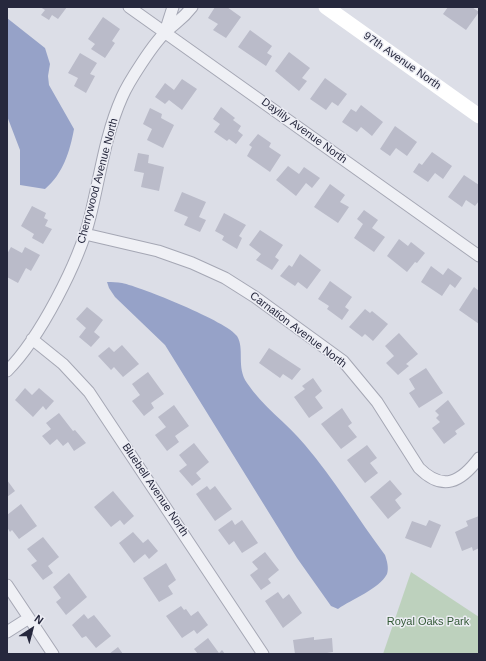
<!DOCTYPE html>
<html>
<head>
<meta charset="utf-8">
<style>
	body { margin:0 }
	#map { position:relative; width:486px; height:661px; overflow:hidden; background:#dcdee7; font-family:Helvetica,sans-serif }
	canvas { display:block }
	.frame { position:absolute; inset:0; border:8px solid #26283d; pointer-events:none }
	.north { position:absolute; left:12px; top:609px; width:40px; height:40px; -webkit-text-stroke:3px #ecedf4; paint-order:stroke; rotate:36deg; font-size:11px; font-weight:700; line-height:16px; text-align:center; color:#26283d }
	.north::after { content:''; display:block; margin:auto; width:14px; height:18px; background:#26283d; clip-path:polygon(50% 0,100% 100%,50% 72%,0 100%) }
</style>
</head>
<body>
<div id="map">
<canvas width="486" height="661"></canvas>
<div class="frame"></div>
<div class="north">N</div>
</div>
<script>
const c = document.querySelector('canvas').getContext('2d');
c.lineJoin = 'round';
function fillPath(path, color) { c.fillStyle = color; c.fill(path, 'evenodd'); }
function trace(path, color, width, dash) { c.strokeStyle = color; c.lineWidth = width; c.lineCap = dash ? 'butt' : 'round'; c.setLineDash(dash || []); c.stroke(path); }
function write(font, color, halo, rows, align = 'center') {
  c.font = font + ' Helvetica,sans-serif'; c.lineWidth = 3; c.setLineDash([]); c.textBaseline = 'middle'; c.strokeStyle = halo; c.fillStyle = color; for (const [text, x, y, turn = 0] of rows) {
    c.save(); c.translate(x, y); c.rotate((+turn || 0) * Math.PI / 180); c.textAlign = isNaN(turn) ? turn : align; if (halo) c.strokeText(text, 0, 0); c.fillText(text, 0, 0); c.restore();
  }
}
const green = new Path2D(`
	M411,572L479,617V654H383Z`);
const water = new Path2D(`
	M7,18L45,48L50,64L48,76L49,85L74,129C70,151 63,174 45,189L20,185V150L7,116Z
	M107,282C112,282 117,282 122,283C141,287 228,322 237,336C245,349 236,367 247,383C262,406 287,423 305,445C334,479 358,519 385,555C387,561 389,568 387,574C379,589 352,599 338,609L331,606L297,558L165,345L115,297L109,288Z`);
const building = new Path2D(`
	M40,7H67L58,19L52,15L49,20L41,15L45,10Z
	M215,7H227L241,17L226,38L213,30L218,24L208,18Z
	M448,7H472L479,12L466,30L443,14Z
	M103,17L120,29L112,41L115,43L105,58L91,49L95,44L88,39Z
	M250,30L272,46L267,53L272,56L266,66L238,47Z
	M289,52L310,68L302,78L307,81L299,91L275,71Z
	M80,53L97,63L90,74L95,76L86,93L74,86L78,78L68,73Z
	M325,78L347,94L338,106L332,102L326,110L310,99Z
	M182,79L197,89L182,110L169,100L165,104L155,97L165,83L174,90Z
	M361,105L383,122L372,136L361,127L357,132L342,122L351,109L356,112Z
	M221,107L235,118L233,120L241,126L238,131L243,135L236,144L229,139L227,141L214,132L220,124L213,119Z
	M150,108L162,114L161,118L174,125L163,148L147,140L152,129L143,124Z
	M395,126L417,142L407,156L396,148L390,156L380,149Z
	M258,134L271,143L269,147L281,155L270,172L247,156L252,147L249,145Z
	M432,152L452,166L443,179L435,173L428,182L413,172L419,163L422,165Z
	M138,153L149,155L148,163L164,167L159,191L141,187L144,173L134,171Z
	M288,166L299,174L304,167L320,178L312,188L306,183L296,196L276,180Z
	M464,175L479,185V201L475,206L466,200L462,207L448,197Z
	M330,184L345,195L340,202L349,207L338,223L314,207Z
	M182,192L206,202L199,217L206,220L200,232L184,225L188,217L174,211Z
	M32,206L46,213L44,218L48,220L45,226L52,229L43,244L32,238L34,234L21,226Z
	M364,210L378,220L372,228L385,237L374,252L354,238L363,224L357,219Z
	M224,213L246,225L239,236L242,238L237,249L222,240L224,236L215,231Z
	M260,230L283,245L275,257L279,260L272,270L256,260L261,254L249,245Z
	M399,239L408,246L411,242L425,253L417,263L415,262L407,272L387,256Z
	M11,247L22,253L25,247L40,255L31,271L26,268L18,283L7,277V254Z
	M300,254L321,270L307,289L298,282L295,286L280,276L289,265L292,267Z
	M431,266L443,275L448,268L462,278L455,288L450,284L442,296L421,282Z
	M330,281L352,297L345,307L349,310L342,320L327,309L329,306L318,299Z
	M474,287L479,291V324L459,310Z
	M87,307L103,320L94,332L100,337L91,347L79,337L86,328L76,319Z
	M365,309L370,313L372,311L388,324L373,341L365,334L362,337L349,327Z
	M399,333L418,354L406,364L409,366L398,375L386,363L394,356L385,346Z
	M122,345L139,364L123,377L114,367L111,370L98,356L109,347L114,352Z
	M269,348L301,369L292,380L283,374L280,378L259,363Z
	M426,368L443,393L419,408L409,393L415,389L409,379Z
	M148,372L164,394L151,403L154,408L144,416L132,401L140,395L132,384Z
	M313,378L322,391L315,397L323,408L309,418L294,397L305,389L302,386Z
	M25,388L32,395L39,388L54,401L46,410L43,406L33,417L15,400Z
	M448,400L465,424L455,431L457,434L444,444L432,428L440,422L436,418L439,415L435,411Z
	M174,405L189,426L175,436L179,442L167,451L155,435L166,427L158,417Z
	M342,408L352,423L348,426L357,437L341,449L321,424Z
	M59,413L73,431L75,430L86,443L74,451L68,442L63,446L57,439L50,445L42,436L51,429L46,423Z
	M194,443L209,462L196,473L201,479L192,486L179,471L187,465L179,455Z
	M367,445L377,458L370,463L378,473L365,483L347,460Z
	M7,480L15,491L7,497Z
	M390,480L402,494L395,500L401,508L388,519L370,497Z
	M207,486L210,490L215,486L232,509L215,521L196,494Z
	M113,491L134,516L124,525L120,520L111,527L94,507Z
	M21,504L37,526L19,539L12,530L10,532L7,527V515Z
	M479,516V548L473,551L472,547L462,551L455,532L468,526L466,521Z
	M232,520L235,525L242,520L258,543L242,553L234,541L229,545L218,530Z
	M429,520L441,525L431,548L405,538L412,521L426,526Z
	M133,532L143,543L148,539L158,551L149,559L145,554L134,563L119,543Z
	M43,537L59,557L48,566L53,573L43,580L31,565L37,561L27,549Z
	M265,552L279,570L268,579L271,583L261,590L250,575L258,569L252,562Z
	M166,563L176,580L168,586L173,594L159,602L143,578Z
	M69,573L87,597L66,615L56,602L61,598L53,587Z
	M278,592L283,599L289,594L302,613L283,628L265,601Z
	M181,606L184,610L186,609L191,616L198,611L208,625L197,634L194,630L182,638L166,616Z
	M84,614L88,619L94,615L111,636L96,648L86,636L82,638L72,625Z
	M314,637V640L332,638L333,652L321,654H295L293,640Z
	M208,638L219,653L222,650L225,654H198L194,649Z
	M118,647L123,654H109Z`);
const street = new Path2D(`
	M129,7L479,256
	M165,32L173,7
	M85,234L158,251L192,263L225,278L255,297L343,361L377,402L419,468C443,492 461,482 479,458
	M32,339L63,364L89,392L263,654
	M7,371C40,338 79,262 90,217C100,177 105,135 122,97C128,83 154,42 166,32C176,22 182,20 192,7
	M7,585L53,654
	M7,632L29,618`);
const secondary = new Path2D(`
	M326,7L479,116`);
const streetNames = [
	["97th Avenue North",402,61,35],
	["Daylily Avenue North",304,131,36],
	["Cherrywood Avenue North",98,181,-75],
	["Carnation Avenue North",298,330,37],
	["Bluebell Avenue North",155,490,56]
];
const parkNames = [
	["Royal Oaks Park",428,622]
];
fillPath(green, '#bdd1bd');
fillPath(water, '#96a2c8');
fillPath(building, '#babbc9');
trace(street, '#a5a7b4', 13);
trace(street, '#eff0f5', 11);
trace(secondary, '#fff', 15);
write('11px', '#26283d', '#ecedf4', streetNames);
write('11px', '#335936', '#ecedf4', parkNames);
</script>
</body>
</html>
